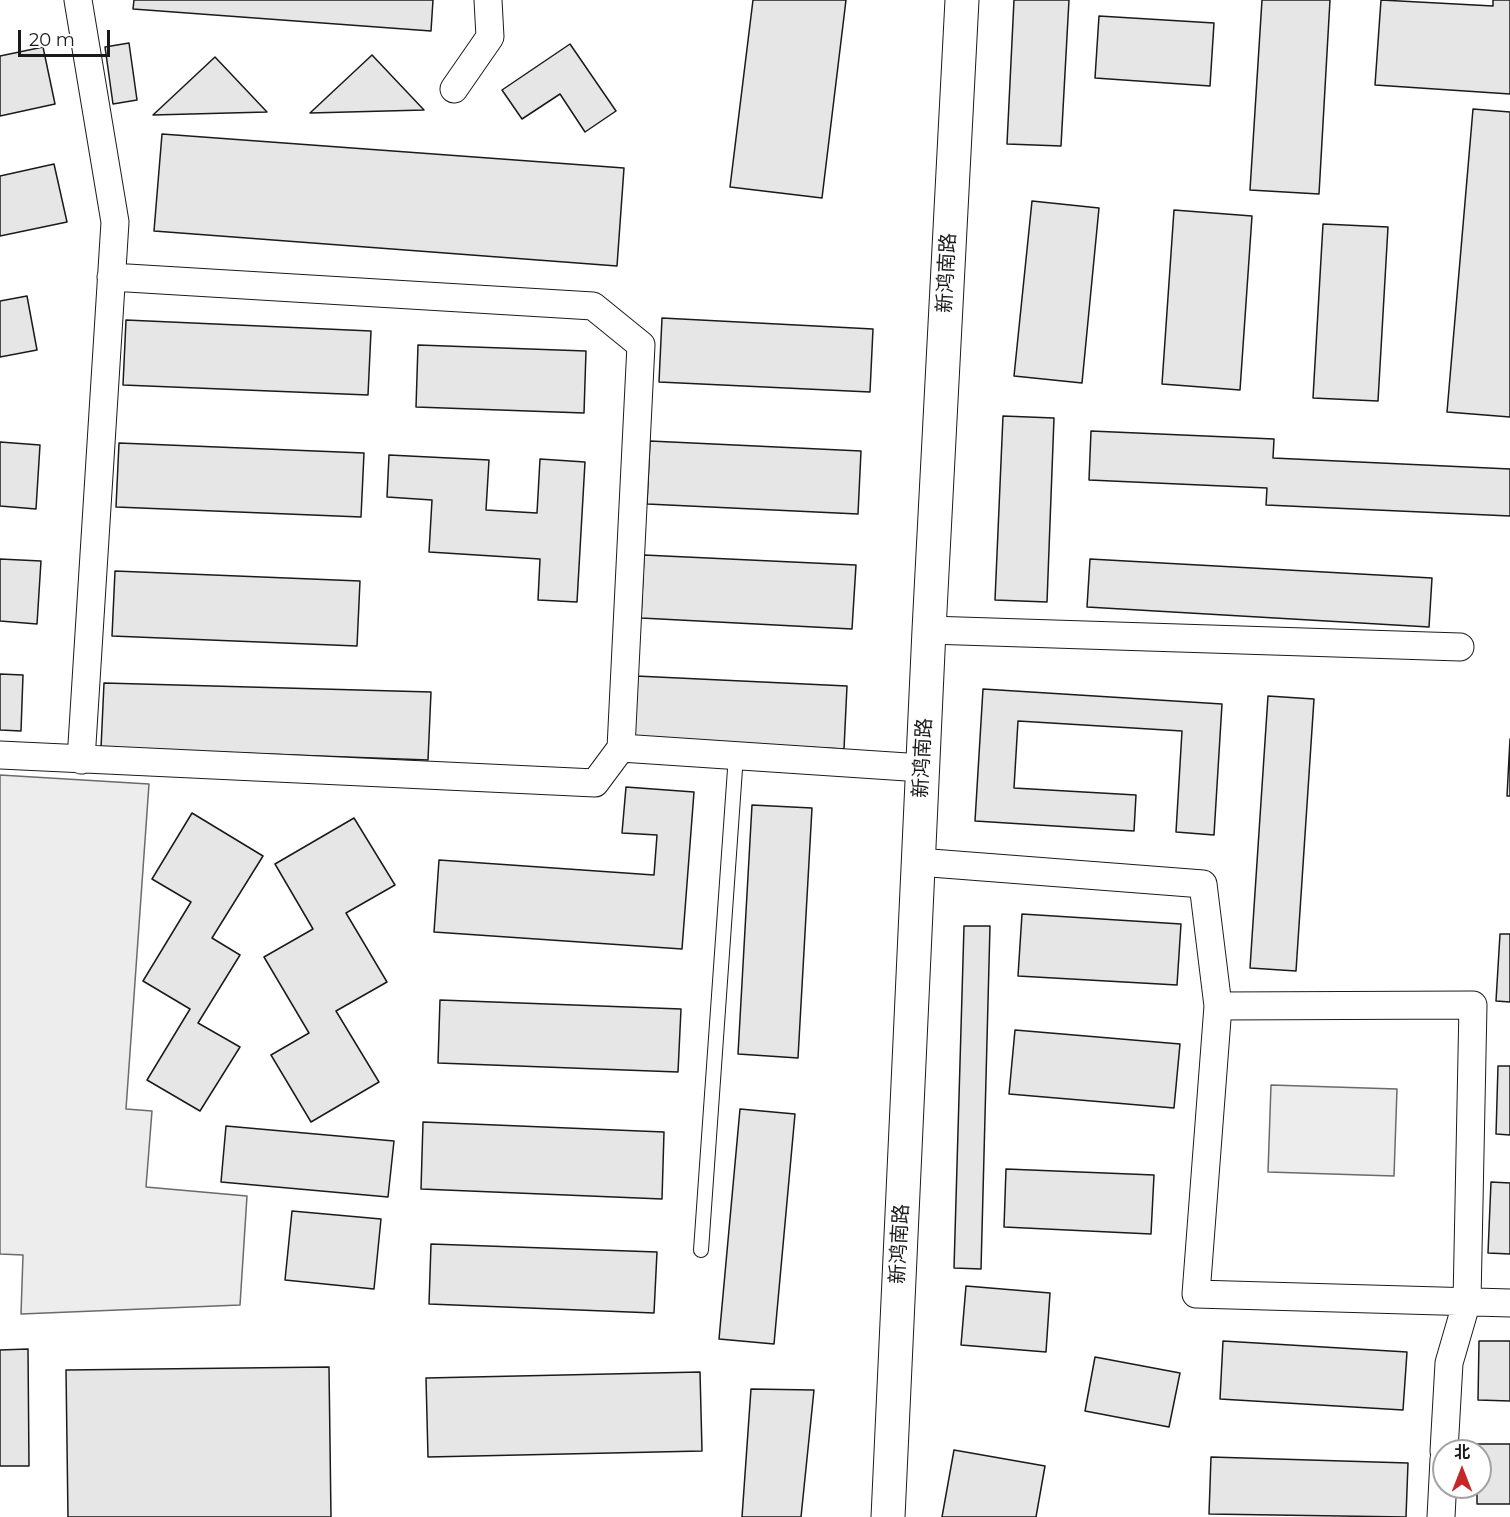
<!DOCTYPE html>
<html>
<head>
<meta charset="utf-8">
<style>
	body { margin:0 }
	#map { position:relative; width:1510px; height:1517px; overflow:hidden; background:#fff; font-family:Montserrat,"Noto Sans SC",sans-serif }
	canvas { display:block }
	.north { position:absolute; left:1432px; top:1439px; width:60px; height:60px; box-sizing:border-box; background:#fff; border:2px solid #a3a3a3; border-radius:50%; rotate:0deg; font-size:16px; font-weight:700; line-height:24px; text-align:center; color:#1a1a1a }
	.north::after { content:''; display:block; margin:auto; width:21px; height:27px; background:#c62828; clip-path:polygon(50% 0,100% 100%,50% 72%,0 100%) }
	.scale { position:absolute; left:18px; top:30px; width:92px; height:27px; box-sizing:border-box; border:3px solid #1a1a1a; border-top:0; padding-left:8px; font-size:18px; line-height:21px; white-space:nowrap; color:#1a1a1a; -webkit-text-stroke:4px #fff; paint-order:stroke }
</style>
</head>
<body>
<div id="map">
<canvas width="1510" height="1517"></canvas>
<div class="north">北</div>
<div class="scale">20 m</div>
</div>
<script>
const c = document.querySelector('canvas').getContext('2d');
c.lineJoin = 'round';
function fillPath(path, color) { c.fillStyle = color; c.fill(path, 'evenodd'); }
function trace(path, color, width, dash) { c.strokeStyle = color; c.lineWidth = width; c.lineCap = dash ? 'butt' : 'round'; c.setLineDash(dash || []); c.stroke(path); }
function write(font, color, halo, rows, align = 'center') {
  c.font = font + ' Montserrat,"Noto Sans SC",sans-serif'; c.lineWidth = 4.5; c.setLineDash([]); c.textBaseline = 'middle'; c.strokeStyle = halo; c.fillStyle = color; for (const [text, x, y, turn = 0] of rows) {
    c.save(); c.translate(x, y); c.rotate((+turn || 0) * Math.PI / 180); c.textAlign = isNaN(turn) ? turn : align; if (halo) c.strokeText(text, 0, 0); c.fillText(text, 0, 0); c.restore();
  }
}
const parking = new Path2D(`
	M0,775L149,784L126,1109L152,1111L146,1187L247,1196L240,1305L21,1314L23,1255L0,1254Z
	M1271,1085L1397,1089L1394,1176L1268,1172Z`);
const building = new Path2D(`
	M134,0H433L431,31L133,9Z
	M753,0H846L822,198L730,187Z
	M1014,0H1069L1061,146L1007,144Z
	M1262,0H1330L1319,194L1250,190Z
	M1381,0L1493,6V0H1510V94L1375,85Z
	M1099,16L1214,23L1210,86L1095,78Z
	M129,43L137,100L113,104L105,47Z
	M570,44L616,111L585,132L560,94L522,119L502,90Z
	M43,47L55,104L0,116V56Z
	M372,55L424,110L310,113Z
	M215,57L267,112L153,115Z
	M1473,109L1510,112V417L1447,412Z
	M162,134L624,168L617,266L154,231Z
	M54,164L67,222L0,236V176Z
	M1032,201L1099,208L1082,383L1014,376Z
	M1174,210L1252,216L1240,390L1162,384Z
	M1323,224L1388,227L1378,401L1313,398Z
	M27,296L37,350L0,357V301Z
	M662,318L873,329L870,392L659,382Z
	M126,320L371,331L368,395L123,385Z
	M418,345L586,351L584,413L416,407Z
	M1003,416L1054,418L1047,602L995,600Z
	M1091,431L1274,439L1273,458L1510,469V516L1266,505L1267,488L1089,480Z
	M650,441L861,451L858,514L647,504Z
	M0,442L40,445L36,509L0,506Z
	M119,443L364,453L361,517L116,507Z
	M389,455L489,460L486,510L537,513L540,459L585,462L577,602L538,600L540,559L429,552L432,500L387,497Z
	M644,555L856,565L852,629L641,618Z
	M0,559L41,561L37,624L0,621Z
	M1090,559L1432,578L1429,627L1087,607Z
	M115,571L360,581L357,646L112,636Z
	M0,674L23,675L21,731L0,730Z
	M636,676L847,686L844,749L633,739Z
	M104,683L431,692L428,760L101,748Z
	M983,689L1222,704L1214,835L1176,832L1182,731L1018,721L1014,788L1136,795L1134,831L975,821Z
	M1268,696L1314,699L1296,971L1250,968Z
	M1510,739V796H1507Z
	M626,787L694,792L682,949L434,932L439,860L654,875L657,835L622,833Z
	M752,805L812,808L798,1058L738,1054Z
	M192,813L263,856L212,938L240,955L198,1023L240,1047L200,1111L147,1080L190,1009L143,981L191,902L152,879Z
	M354,818L395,885L346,913L387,982L336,1011L379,1082L311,1122L271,1055L309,1033L264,957L313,929L275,864Z
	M1022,914L1181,924L1177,985L1018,976Z
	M964,926H990L981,1269L954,1268Z
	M1500,934H1510V1002L1496,1001Z
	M440,1000L681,1009L678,1072L438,1063Z
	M1015,1030L1180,1044L1174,1108L1009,1094Z
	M1498,1066H1510V1135L1496,1134Z
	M740,1109L795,1114L774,1344L719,1339Z
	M423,1122L664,1132L662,1199L421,1189Z
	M226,1126L394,1141L388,1197L221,1182Z
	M1006,1169L1154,1175L1151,1234L1004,1227Z
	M1491,1182L1510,1183V1254L1488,1253Z
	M292,1211L381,1219L374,1289L285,1280Z
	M431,1244L657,1252L654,1313L429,1304Z
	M966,1286L1050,1293L1046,1352L961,1345Z
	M1223,1341L1407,1352L1403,1410L1220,1399Z
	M1479,1341H1510V1401L1478,1400Z
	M28,1349L29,1466H0V1350Z
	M1095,1357L1180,1373L1169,1427L1085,1411Z
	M329,1367L331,1517H68L66,1370Z
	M700,1372L702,1451L428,1457L426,1378Z
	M751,1389L814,1390L801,1517H742Z
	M1476,1444H1510V1504H1477V1487H1480V1451H1476Z
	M954,1450L1045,1466L1036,1517H942Z
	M1211,1457L1408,1463L1406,1517L1209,1514Z`);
const lane = new Path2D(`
	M701,1250L736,755`);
const street = new Path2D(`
	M78,0L115,222L81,760
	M454,89L490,37L488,0
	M111,277L593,306L641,345L621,748
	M929,630L1460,647
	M0,755L595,783L621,748L922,768
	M918,862L1203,884L1218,1006L1196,1294L1510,1303
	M1218,1006L1473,1005L1467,1301L1449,1363L1444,1451
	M1441,1517L1444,1459`);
const secondary = new Path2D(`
	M888,1517L929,630L962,0`);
const streetNames = [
	["新鸿南路",947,273,-87],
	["新鸿南路",923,758,-87],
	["新鸿南路",900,1244,-87]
];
fillPath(parking, '#ededed');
trace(parking, '#6a6a6a', 1.5);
fillPath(building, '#e6e6e6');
trace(building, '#1a1a1a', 1.5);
trace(lane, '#1a1a1a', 16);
trace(street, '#1a1a1a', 29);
trace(secondary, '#1a1a1a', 35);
trace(lane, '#fff', 14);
trace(street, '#fff', 27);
trace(secondary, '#fff', 33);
write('20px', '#1a1a1a', '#fff', streetNames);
</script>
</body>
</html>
